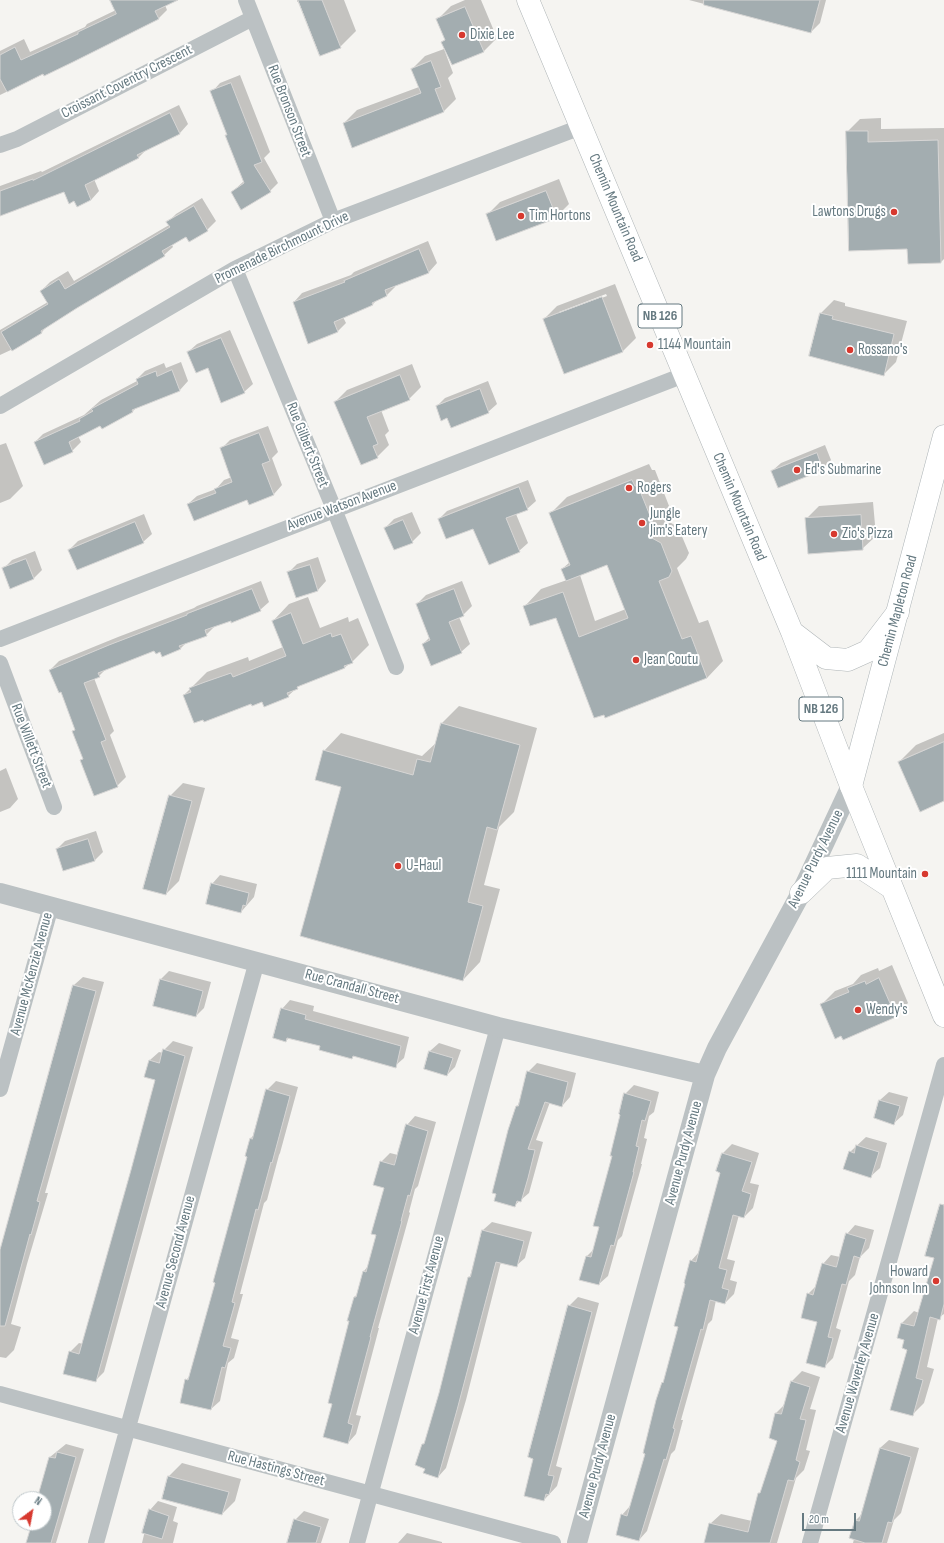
<!DOCTYPE html>
<html>
<head>
<meta charset="utf-8">
<style>
	body { margin:0 }
	#map { position:relative; width:944px; height:1543px; overflow:hidden; background:#f5f4f1; font-family:"Sofia Sans Condensed",sans-serif }
	canvas { display:block }
	.north { position:absolute; left:12px; top:1491px; width:40px; height:40px; box-sizing:border-box; background:#fff; border:1px solid #c1c9cc; border-radius:50%; rotate:32deg; font-size:11px; font-weight:700; line-height:16px; text-align:center; color:#657980 }
	.north::after { content:''; display:block; margin:auto; width:14px; height:18px; background:#d7392f; clip-path:polygon(50% 0,100% 100%,50% 72%,0 100%) }
	.scale { position:absolute; left:802px; top:1513px; width:54px; height:18px; box-sizing:border-box; border:2px solid #657980; border-top:0; padding-left:5px; font-size:12px; line-height:14px; white-space:nowrap; color:#657980; -webkit-text-stroke:3px #fff; paint-order:stroke }
</style>
</head>
<body>
<div id="map">
<canvas width="944" height="1543"></canvas>
<div class="north">N</div>
<div class="scale">20 m</div>
</div>
<script>
const c = document.querySelector('canvas').getContext('2d');
c.lineJoin = 'round';
function fillPath(path, color) { c.fillStyle = color; c.fill(path, 'evenodd'); }
function trace(path, color, width, dash) { c.strokeStyle = color; c.lineWidth = width; c.lineCap = dash ? 'butt' : 'round'; c.setLineDash(dash || []); c.stroke(path); }
function write(font, color, halo, rows, align = 'center') {
  c.font = font + ' "Sofia Sans Condensed",sans-serif'; c.lineWidth = 4; c.setLineDash([]); c.textBaseline = 'middle'; c.strokeStyle = halo; c.fillStyle = color; for (const [text, x, y, turn = 0] of rows) {
    c.save(); c.translate(x, y); c.rotate((+turn || 0) * Math.PI / 180); c.textAlign = isNaN(turn) ? turn : align; if (halo) c.strokeText(text, 0, 0); c.fillText(text, 0, 0); c.restore();
  }
}
const shadow = new Path2D(`
	M111,0H176L165,5L167,10L159,18L0,95V51L24,39L30,52L85,27L87,24L116,10Z
	M297,0H344L356,31L340,47L299,1L297,2Z
	M465,0H481L497,38L484,51L453,64L443,42L446,39L438,19L451,6Z
	M689,0H826L820,23L811,32Z
	M444,49L453,73L448,78L456,99L443,112L344,123L357,110L419,87L412,69L425,56Z
	M240,75L270,152L264,158L278,183L270,191L232,192L244,181L212,92L220,83Z
	M179,105L188,124L180,133L147,149L138,158L94,179L99,191L91,200H74L64,191L0,216V186L41,171L42,172Z
	M881,118V129L944,128V259L941,262L908,248L847,132L860,119Z
	M559,179L569,204L556,217L487,215L500,202Z
	M202,198L216,221L207,230L186,236L172,245L173,247L164,255L77,307L48,325L42,332L13,349L0,355V330L48,302L41,291L50,282L68,271L74,281L169,225L168,222L176,214Z
	M428,241L437,263L429,272L395,285V287L387,295L378,299L372,305L343,317L346,323L337,332L294,302L302,293L351,275L354,272Z
	M615,284L636,338L623,351L565,373L544,319L557,306ZM606,294L607,296L559,314V312Z
	M834,300L845,303V306L907,321L896,362L883,375L821,313Z
	M230,330L253,384L244,392L188,352L197,344Z
	M181,362L188,381L180,390L136,408L133,411L102,427L101,425L78,436L81,442L72,451L35,442L43,434L84,415L101,400L137,381V379L145,371L164,363L166,368Z
	M412,364L421,387L409,399L381,410L389,431L385,435L389,445L377,457L335,402L347,390Z
	M488,381L497,404L488,412L448,417L437,406L445,398Z
	M268,426L278,452L272,458L282,485L274,494L249,504L247,499L188,504L197,496L216,489L224,480L232,477L221,449L230,440Z
	M6,443L23,486L10,499L0,503V445Z
	M825,445L831,460L823,469L779,487L772,471L781,463Z
	M649,464L652,470H655L671,511L666,520L678,527L689,553L686,559L677,568L699,623L708,620L723,661L707,678L605,717L556,616L525,606L541,589L567,580L562,569L570,562L550,514L567,497ZM607,563L626,609L595,621L580,575Z
	M528,480L536,501L527,509L516,514L528,543L519,551L473,528L439,519L447,511Z
	M873,502L876,536L862,549L806,519L819,506Z
	M412,512L421,533L412,542L385,528L394,519Z
	M144,514L152,534L143,542L69,550L78,541Z
	M35,551L42,570L33,579L3,569L12,560Z
	M318,557L326,581L318,590L297,597L288,573L297,564Z
	M261,581L269,602L260,610L215,626L206,635L187,642L180,649L161,651L155,650L107,668L99,676L94,678L114,731L110,735L126,777L117,786L83,759L73,731L76,729L61,691L50,670L59,661L118,637L194,608L197,606Z
	M462,581L472,606L463,615L459,617L470,644L461,652L423,644L430,637L417,604L426,595Z
	M308,597L320,628L348,617L349,622L358,618L369,645L352,662L344,668L301,684L288,696L252,703L184,695L207,672L248,657L249,661L283,647L273,621L289,604Z
	M459,706L537,728L514,812L499,827L484,885L500,889L480,962L463,980L342,787L324,751L341,733L422,756L437,742L442,723Z
	M944,733V800L899,762L916,745Z
	M6,768L18,799L10,808L0,812V771Z
	M183,783L205,788L179,881L166,894L170,796Z
	M96,831L103,852L94,861L57,849L65,841Z
	M220,875L257,884L254,897L241,912L212,884Z
	M892,965L908,1003L895,1016L822,1004L835,991L853,984L861,975L878,968L879,971Z
	M169,971L211,982L204,1008L196,1016L161,979Z
	M83,977L104,982L45,1193H48L27,1264L11,1324L21,1327L14,1350L6,1358L0,1357V1254L74,985Z
	M290,1000L314,1006L313,1011L409,1037L404,1058L395,1066L355,1055L352,1058L321,1046L290,1037L286,1041L282,1009Z
	M173,1041L193,1047L104,1372L95,1381L70,1352L79,1343L83,1344L156,1079L145,1076L150,1060L159,1052L163,1053L164,1050Z
	M439,1043L461,1050L455,1067L447,1075L430,1051Z
	M537,1063L576,1073L570,1097L562,1106L550,1102L536,1140L543,1142L529,1193L515,1205L517,1106L519,1104L528,1072Z
	M276,1081L298,1087L280,1153L279,1155L267,1200L264,1203L240,1294H243L231,1338L239,1340L234,1358L228,1363L220,1401L211,1409L186,1380L190,1376L216,1282L248,1156L250,1139L254,1135L267,1090Z
	M634,1085L659,1092L654,1112L649,1116L644,1138L647,1139L641,1164H642L622,1236L618,1240L608,1276L599,1284L587,1256L594,1249L600,1227L625,1094Z
	M889,1092L908,1097L903,1115L894,1123L880,1100Z
	M415,1116L436,1122L418,1186L415,1189L409,1212L410,1213L378,1328H379L356,1415L361,1416L356,1434L348,1443L334,1403L354,1297L358,1294L364,1271L368,1266L377,1235L385,1188L381,1162L390,1153L398,1155L407,1125Z
	M866,1137L887,1143L880,1168L871,1176L850,1152Z
	M732,1144L759,1153L750,1183L759,1185L753,1208L744,1217L739,1215L727,1259L735,1261L730,1280L737,1282L734,1294L725,1303L716,1300L712,1320L708,1324L681,1420H683L675,1450L671,1454L647,1531L639,1540L622,1515L630,1506L647,1453L662,1383L665,1381L679,1327L691,1261L699,1252L721,1172L717,1171L723,1153Z
	M944,1204V1314L938,1318L927,1367L934,1369L924,1403L912,1415L908,1349L905,1339L899,1338L902,1323L914,1311L919,1313L935,1257L940,1208Z
	M492,1222L532,1232L525,1258L516,1266L501,1262L466,1400L446,1468L438,1477L426,1468L423,1444L425,1442L440,1393L469,1277L471,1275L483,1230Z
	M855,1225L874,1230L869,1248L860,1257L855,1275L849,1281L836,1328L841,1330L833,1358L824,1367L819,1321L808,1294L817,1285L823,1264L831,1255L840,1257L847,1234Z
	M578,1297L599,1303L556,1466L562,1468L557,1486L544,1500L569,1306Z
	M802,1371L820,1377L810,1409L816,1410L806,1450L810,1451L804,1470L796,1478L777,1543H705L710,1524L721,1514L752,1521L759,1494L762,1491L778,1440L776,1413L785,1404L792,1381Z
	M889,1440L919,1448L901,1513L894,1520L887,1543H853L854,1539L850,1538L856,1520L862,1514L880,1448Z
	M66,1444L84,1449L56,1543H27L33,1523H44V1499H38L50,1457Z
	M182,1463L241,1479L235,1501L222,1514L163,1498L169,1476Z
	M158,1501L177,1507L173,1521L178,1523L173,1543H142L150,1510Z
	M304,1511L329,1519L321,1543H288L295,1520Z
	M407,1533L442,1542V1543H398Z`);
const building = new Path2D(`
	M110,0H178L155,11L159,19L73,62L44,76L43,74L7,92L0,79V55L15,47L21,60L78,34V32L116,14Z
	M298,0H322L341,48L320,56Z
	M704,0H820L811,33L704,5Z
	M465,7L484,52L452,65L441,42L445,40L436,19Z
	M431,61L441,87L435,89L444,112L352,148L343,123L421,93L411,69Z
	M231,83L262,162L254,165L271,192L241,210L231,192L244,183L225,135H227L210,91Z
	M170,113L180,134L137,155L139,158L85,185L91,200L77,207L74,201L69,204L64,192L0,216V191L33,179V180Z
	M846,131H868V142L938,140L941,263L908,264L907,249L849,251Z
	M546,191L557,218L496,241L486,214Z
	M194,206L208,231L189,242L186,237L162,251L165,256L77,308L41,331L42,333L12,351L1,332L48,304L40,291L59,279L65,289L170,227L166,222Z
	M419,249L429,273L385,290L387,296L372,303L373,305L334,322L338,332L308,344L293,302L345,282L344,281Z
	M602,297L623,352L564,374L543,319Z
	M820,313L833,316L832,319L894,334L884,376L809,356Z
	M221,338L245,393L221,403L208,368L196,373L187,352Z
	M172,370L180,391L132,410L133,412L102,429L100,426L69,442L73,452L44,465L34,442L80,421L79,419L93,411L91,409L138,384L136,379L156,371L157,376Z
	M400,375L410,400L367,417L378,444L373,446L378,458L361,465L334,402Z
	M480,389L489,413L451,428L447,418L441,421L436,406Z
	M259,433L270,461L262,464L274,495L249,505L247,500L194,521L187,504L216,493L214,489L232,482L220,448Z
	M817,453L823,470L778,488L771,471Z
	M632,480L635,486H638L655,528L650,537L661,543L672,571L669,577L659,581L682,639L691,636L707,678L605,718L604,715L594,718L556,618L530,626L523,606L563,592L579,637L628,618L607,565L566,581L561,569L570,565L549,513Z
	M519,487L528,510L506,518L520,552L489,565L473,529L446,539L438,519Z
	M861,515L863,550L808,554L805,518Z
	M403,520L413,543L394,550L384,528Z
	M135,522L144,543L77,570L68,550Z
	M26,559L34,579L10,589L2,568Z
	M310,565L318,591L296,598L287,572Z
	M252,589L261,611L231,623V621L205,630L207,636L179,646L181,649L162,657L160,652L156,654L154,651L98,673L100,677L84,683L106,740L101,742L118,787L94,796L80,760L83,759L72,731L75,730L61,692L59,693L49,670L109,645L187,615V614Z
	M454,589L464,616L449,622L462,653L431,666L422,644L430,640L416,604Z
	M291,613L303,644L331,633L332,637L341,634L353,663L344,666L345,668L297,687L298,689L287,693L289,697L264,707L262,702L252,706L251,704L204,722L203,720L194,723L183,695L191,692L189,688L205,682L231,673L233,677L286,656L272,621Z
	M441,723L520,745L497,830L487,827L468,902L483,906L463,981L300,936L341,787L315,780L323,750L413,775L417,759L430,762Z
	M944,742V801L920,812L898,762Z
	M169,795L192,801L166,895L143,889Z
	M88,839L95,861L63,871L56,849Z
	M211,883L249,893L246,906L243,905L241,913L206,904Z
	M879,978L896,1017L843,1040L841,1036L835,1039L820,1004L849,992L847,988L865,981L866,984Z
	M160,979L203,991L196,1017L153,1006Z
	M73,985L96,991L37,1201L40,1202L31,1235L30,1234L5,1326H0V1250Z
	M281,1008L306,1015L305,1019L401,1046L396,1068L353,1056L352,1059L319,1050L320,1046L287,1038L286,1042L273,1038Z
	M163,1049L185,1056L96,1382L63,1374L69,1351L79,1354L131,1170L155,1080L144,1077L149,1060L159,1063Z
	M429,1051L453,1058L447,1076L424,1069Z
	M527,1071L568,1082L562,1107L545,1102L528,1149L535,1150L528,1178L521,1202L517,1201L515,1207L494,1201L496,1194L492,1193L508,1130L516,1106H518Z
	M266,1089L290,1096L272,1163L271,1162L258,1210L256,1209L232,1302L235,1303L223,1346L231,1348L225,1368L222,1367L211,1410L180,1403L185,1379L188,1380L215,1283L213,1282L247,1157L245,1156L250,1138L252,1139Z
	M624,1093L651,1101L645,1121L642,1120L636,1146L639,1147L633,1172H634L622,1216L614,1246L611,1245L599,1285L579,1280L586,1256L591,1257L599,1227L593,1226L612,1156H610L620,1115L619,1114Z
	M879,1100L900,1106L894,1125L874,1118Z
	M406,1124L428,1131L410,1196L408,1195L401,1221H402L370,1337H371L348,1423L353,1425L348,1444L323,1437L332,1404L328,1403L349,1321H347L354,1297H356L363,1271L366,1272L376,1235L371,1234L384,1188L373,1185L380,1161L394,1165Z
	M856,1145L879,1152L871,1178L843,1169L849,1151L854,1153Z
	M722,1153L752,1162L742,1191L751,1194L744,1218L733,1215L719,1268L727,1270L722,1288L729,1290L725,1304L710,1300L703,1330L701,1329L673,1428L675,1429L666,1460L664,1459L639,1541L616,1535L621,1514L627,1516L645,1454L643,1453L656,1400L662,1382L663,1383L678,1327L674,1326L685,1284L684,1283L690,1260L696,1262L720,1173L716,1171Z
	M940,1204L944,1205V1304L940,1320L930,1317L916,1378L923,1380L913,1416L890,1410L907,1350L902,1348L904,1340L897,1338L901,1323L914,1326L934,1258L925,1256Z
	M482,1230L524,1241L517,1267L496,1262L457,1410L438,1478L423,1473L425,1469L415,1465L422,1444H424L439,1393L468,1277H470Z
	M846,1233L866,1239L860,1258L854,1256L846,1285L842,1284L828,1337L833,1338L825,1368L806,1363L817,1322L801,1318L807,1293L813,1295L822,1263L836,1267Z
	M568,1305L592,1312L548,1475L554,1476L549,1495L546,1494L544,1501L524,1496L533,1459L528,1457Z
	M791,1381L810,1387L800,1419L806,1420L796,1460L800,1462L794,1481L788,1480L770,1543H704L709,1523L748,1532L758,1493H760L777,1441L769,1438L775,1413L781,1414Z
	M880,1448L911,1457L892,1523L888,1522L882,1543H865L849,1538L855,1520L859,1521Z
	M57,1452L76,1457L51,1543H26L32,1523H44V1499H37L49,1457L55,1458Z
	M168,1476L229,1492L222,1515L162,1499Z
	M149,1509L169,1516L162,1539L142,1533Z
	M294,1519L321,1527L316,1543H287Z`);
const minor = new Path2D(`
	M246,0L333,221
	M0,145L17,139L253,18
	M235,269L334,509L396,667
	M0,406L235,269L333,221L581,127
	M0,639L684,375
	M0,663L54,807
	M0,1089L51,906
	M0,1394L553,1543
	M96,1543L257,961
	M357,1543L498,1027
	M810,1543L944,1065`);
const tertiary = new Path2D(`
	M0,893L498,1027L705,1075
	M577,1543L705,1075L717,1048L801,893L851,786`);
const secondary = new Path2D(`
	M851,786L944,436`);
const primary = new Path2D(`
	M528,0L792,632L851,786L944,1016
	M792,632L826,658L848,660L868,651L898,612
	M801,893L827,868L857,865L892,888`);
const markers = [
	[462,35,4,"#d7392f"],
	[894,212,4,"#d7392f"],
	[521,216,4,"#d7392f"],
	[650,345,4,"#d7392f"],
	[850,350,4,"#d7392f"],
	[797,470,4,"#d7392f"],
	[629,488,4,"#d7392f"],
	[642,523,4,"#d7392f"],
	[834,534,4,"#d7392f"],
	[636,660,4,"#d7392f"],
	[398,866,4,"#d7392f"],
	[925,874,4,"#d7392f"],
	[858,1010,4,"#d7392f"],
	[936,1281,4,"#d7392f"]
];
const shields = [
	[660,316,44],
	[821,709,44]
];
const shieldNames = [
	["NB 126",660,316],
	["NB 126",821,709]
];
const poiNames = [
	["Dixie Lee",470,35],
	["Lawtons Drugs",886,212,"right"],
	["Tim Hortons",529,216],
	["1144 Mountain",658,345],
	["Rossano's",858,350],
	["Ed's Submarine",805,470],
	["Rogers",637,488],
	["Jungle",650,514],
	["Jim's Eatery",650,531],
	["Zio's Pizza",842,534],
	["Jean Coutu",644,660],
	["U-Haul",406,866],
	["1111 Mountain",917,874,"right"],
	["Wendy's",866,1010],
	["Howard",928,1272,"right"],
	["Johnson Inn",928,1289,"right"]
];
const streetNames = [
	["Croissant Coventry Crescent",127,82,-27],
	["Rue Bronson Street",289,111,69],
	["Chemin Mountain Road",615,208,67],
	["Promenade Birchmount Drive",282,248,-26],
	["Rue Gilbert Street",307,445,68],
	["Avenue Watson Avenue",342,506,-21],
	["Chemin Mountain Road",739,507,67],
	["Chemin Mapleton Road",898,611,-75],
	["Rue Willett Street",31,746,69],
	["Avenue Purdy Avenue",816,859,-64],
	["Avenue McKenzie Avenue",32,974,-75],
	["Rue Crandall Street",352,987,15],
	["Avenue Purdy Avenue",684,1153,-75],
	["Avenue Second Avenue",176,1252,-75],
	["Avenue First Avenue",427,1285,-75],
	["Avenue Waverley Avenue",858,1373,-74],
	["Avenue Purdy Avenue",598,1466,-75],
	["Rue Hastings Street",276,1469,15]
];
fillPath(shadow, '#0003');
fillPath(building, '#a3adb0');
trace(building, '#d6d5d4', 1);
trace(secondary, '#aeb5b8', 23);
trace(primary, '#afb5b7', 23);
trace(minor, '#bbc1c3', 16);
trace(tertiary, '#bbc1c3', 20);
trace(secondary, '#fff', 22);
trace(primary, '#fff', 22);
for (const [x, y, r, color] of markers) { const dot = new Path2D(); dot.arc(x, y, r, 0, 2 * Math.PI); c.fillStyle = color; c.fill(dot); trace(dot, '#fff', 1.5); }
for (const [x, y, w] of shields) { const box = new Path2D(); box.roundRect(x - w / 2, y - 12, w, 24, 3); c.fillStyle = '#fff'; c.fill(box); trace(box, '#657980', 1); }
write('bold 14px', '#657980', null, shieldNames);
write('15px', '#657980', '#fff', poiNames, 'left');
write('15px', '#657980', '#fff', streetNames);
</script>
</body>
</html>
